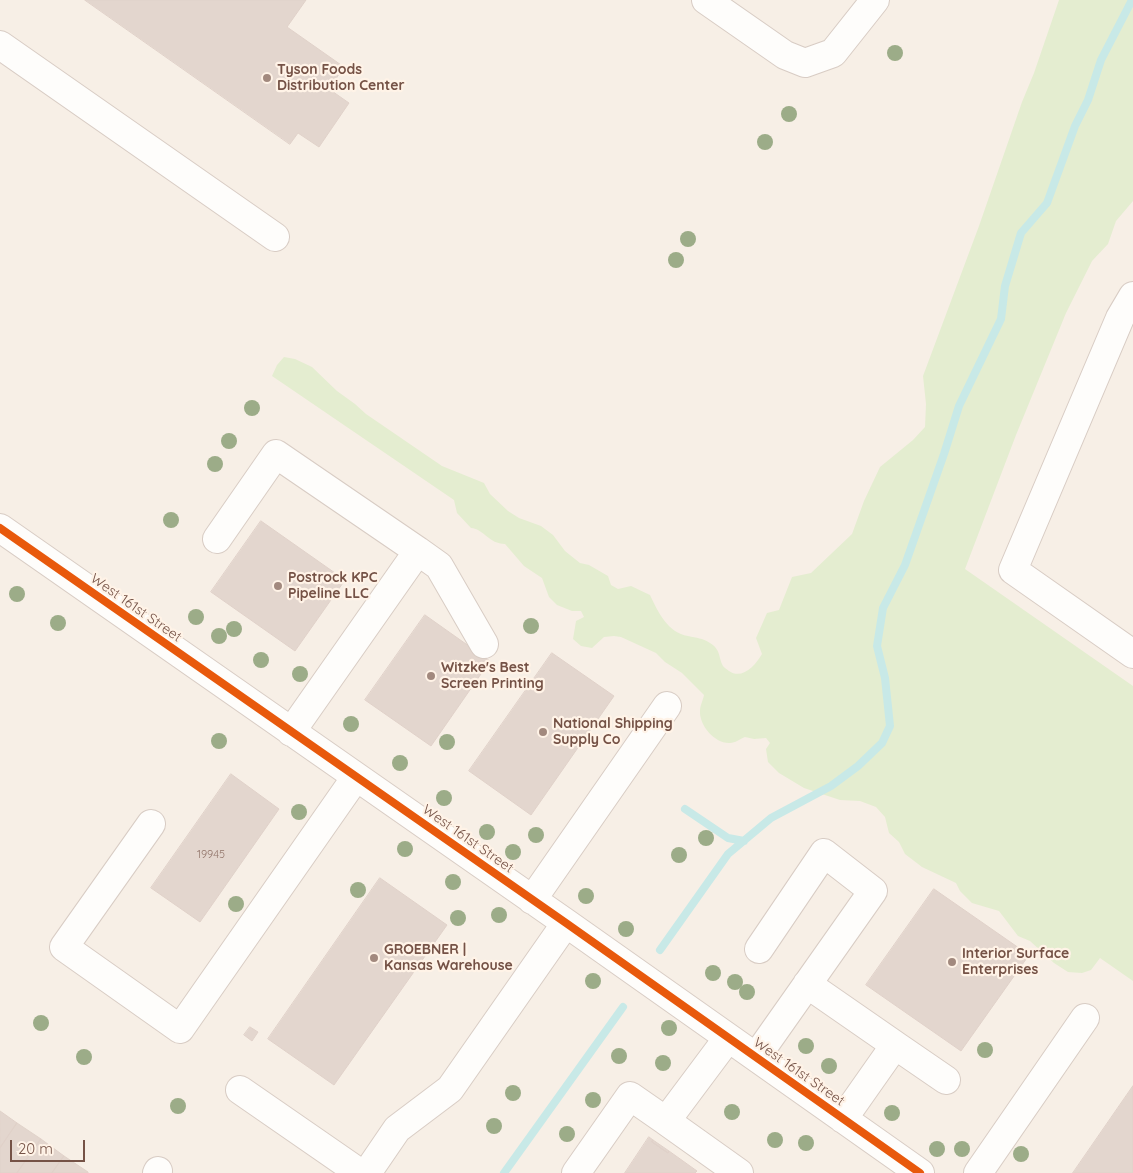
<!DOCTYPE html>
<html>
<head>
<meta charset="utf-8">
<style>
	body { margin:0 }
	#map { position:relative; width:1133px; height:1173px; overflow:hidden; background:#f7efe6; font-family:Quicksand,sans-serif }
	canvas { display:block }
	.scale { position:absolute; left:10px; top:1140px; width:75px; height:22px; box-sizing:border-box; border:2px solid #755246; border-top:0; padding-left:6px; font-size:15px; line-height:18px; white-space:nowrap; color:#755246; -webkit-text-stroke:4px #fff3e7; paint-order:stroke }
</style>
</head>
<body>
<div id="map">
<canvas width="1133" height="1173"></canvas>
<div class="scale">20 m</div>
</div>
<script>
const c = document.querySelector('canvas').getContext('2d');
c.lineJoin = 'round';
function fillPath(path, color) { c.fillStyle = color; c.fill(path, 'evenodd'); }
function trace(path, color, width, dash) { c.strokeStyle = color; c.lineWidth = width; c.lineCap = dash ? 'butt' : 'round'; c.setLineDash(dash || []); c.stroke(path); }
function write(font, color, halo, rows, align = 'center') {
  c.font = font + ' Quicksand,sans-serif'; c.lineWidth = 4.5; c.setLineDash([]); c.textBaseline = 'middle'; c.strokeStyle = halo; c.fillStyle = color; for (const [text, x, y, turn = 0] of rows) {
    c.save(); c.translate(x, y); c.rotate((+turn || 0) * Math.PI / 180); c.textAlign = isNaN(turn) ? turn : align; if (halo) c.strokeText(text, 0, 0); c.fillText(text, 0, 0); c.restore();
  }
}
const green = new Path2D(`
	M1059,0H1133V201L1116,221L1108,244L1092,261L1066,313L1016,435L965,569L1133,686V981L1100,958L1091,970L1082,973L1068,972L1054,963L1030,941L1018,936L999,911L972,903L960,891L956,883L922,867L905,854L899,842L889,833L885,817L876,807L860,801L840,800L804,788L779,773L768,762L766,749L770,743L766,738L754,739L745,737C740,739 735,743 730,743C715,744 699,725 700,711C700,706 703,700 704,695L682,673L665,662L656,653L621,637L614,636L604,637L592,648L581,646L573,639L576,621L584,617L581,611H572L557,605L549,597L542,578L524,566L505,544C489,544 484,529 471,528L457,513L454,500L272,376L277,365L284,357L295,359L312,367L337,391L355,404L366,414L442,466L484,483L490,494L508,511L519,518L541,526L553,535L565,551L580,563L589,565L608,576L611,585L618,589L631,586L650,595C658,612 668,633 688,636C697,638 702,638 710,643C721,650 718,656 723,666C724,668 727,669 729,671C742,680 755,666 762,654L756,638L767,613L779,610L792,577L811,573L852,534L864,501L880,467L913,440L925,427L926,404L923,376L979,226L1022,102L1034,73Z`);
const stream = new Path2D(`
	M685,809L728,838L744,841
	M660,950L728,854L771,818L831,786L858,766L882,743L890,726L885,678L877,646L883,608L905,565L944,454L959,406L1001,319L1005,286L1021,233L1047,203L1075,126L1088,100L1101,60L1132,0
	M504,1173L623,1007`);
const building = new Path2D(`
	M85,0H306L287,27L344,67L329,89L349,103L319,147L298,133L290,144Z
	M261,521L345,580L295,651L211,592Z
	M425,615L490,661L431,746L365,700Z
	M552,653L614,696L531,815L469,771Z
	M231,774L279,809L200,922L151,888Z
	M380,878L447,925L334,1085L268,1039Z
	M934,889L1029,955L961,1051L866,985Z
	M250,1027L258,1032L252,1041L244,1035Z
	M1133,1086V1173H1073Z
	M0,1111L17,1123L0,1148Z
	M17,1123L41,1139L17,1173H0V1148Z
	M649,1137L653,1140L652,1142L668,1153L669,1151L697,1171L695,1173H625Z
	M41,1139L64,1156L52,1173H17Z
	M653,1140L669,1151L668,1153L652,1142Z
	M64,1156L88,1172V1173H52Z`);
const minor = new Path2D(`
	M706,0L785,55L805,63L833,53L875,0
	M0,45L275,237
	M1133,296L1120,318L1013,570L1133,654
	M0,528L566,923L920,1173
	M217,539L276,454L418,551L291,732
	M418,551L439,566L484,644
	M151,824L64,947L180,1029L356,777
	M532,900L667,706
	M807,984L895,1045L843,1119
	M895,1045L946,1080
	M756,1057L873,891L824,853L759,949
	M240,1090L360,1173
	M666,1121L739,1173
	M157,1173L158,1171
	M367,1173L397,1129L450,1089L566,923
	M576,1173L630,1096L666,1121L728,1038
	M978,1173L1085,1018`);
const cycleway = new Path2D(`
	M0,528L566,923L920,1173`);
const trees = [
	[895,53],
	[789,114],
	[765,142],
	[688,239],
	[676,260],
	[252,408],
	[229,441],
	[215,464],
	[171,520],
	[17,594],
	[196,617],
	[58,623],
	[531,626],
	[234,629],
	[219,636],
	[261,660],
	[300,674],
	[351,724],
	[219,741],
	[447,742],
	[400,763],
	[444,798],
	[299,812],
	[487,832],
	[536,835],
	[706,838],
	[405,849],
	[513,852],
	[679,855],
	[453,882],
	[358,890],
	[586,896],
	[236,904],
	[499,915],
	[458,918],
	[626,929],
	[713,973],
	[593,981],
	[735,982],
	[747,992],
	[41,1023],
	[669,1028],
	[806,1046],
	[985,1050],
	[619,1056],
	[84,1057],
	[663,1063],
	[829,1066],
	[513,1093],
	[593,1100],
	[178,1106],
	[732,1112],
	[892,1113],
	[494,1126],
	[567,1134],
	[775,1140],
	[806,1143],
	[937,1149],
	[962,1149],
	[1021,1154]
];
const markers = [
	[267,78,5,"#a2897e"],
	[278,586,5,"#a2897e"],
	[431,676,5,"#a2897e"],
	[543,732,5,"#a2897e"],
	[374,958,5,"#a2897e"],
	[952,962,5,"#a2897e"]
];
const numberNames = [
	["19945",211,855]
];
const poiNames = [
	["Tyson Foods",277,70],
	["Distribution Center",277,86],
	["Postrock KPC",288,578],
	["Pipeline LLC",288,594],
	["Witzke's Best",441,668],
	["Screen Printing",441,684],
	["National Shipping",553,724],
	["Supply Co",553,740],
	["GROEBNER |",384,950],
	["Kansas Warehouse",384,966],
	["Interior Surface",962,954],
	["Enterprises",962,970]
];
const streetNames = [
	["West 161st Street",136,608,35],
	["West 161st Street",468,839,35],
	["West 161st Street",799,1072,35]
];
fillPath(green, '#e4edd0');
trace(stream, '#c8e9e7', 8);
fillPath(building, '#e3d6ce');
trace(building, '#e0d1c9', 1);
trace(minor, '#d8ccc4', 30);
trace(minor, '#fefdfb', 28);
trace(cycleway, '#e8590c', 8);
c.fillStyle = '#9cac88';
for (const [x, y] of trees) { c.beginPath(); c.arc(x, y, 8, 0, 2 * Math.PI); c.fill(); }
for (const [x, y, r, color] of markers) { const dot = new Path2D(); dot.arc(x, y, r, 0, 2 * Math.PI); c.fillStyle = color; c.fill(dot); trace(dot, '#fff3e7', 2); }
write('11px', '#92756a', null, numberNames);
write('bold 14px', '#755246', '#fff3e7', poiNames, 'left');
write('14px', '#755246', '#fff3e7', streetNames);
</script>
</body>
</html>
